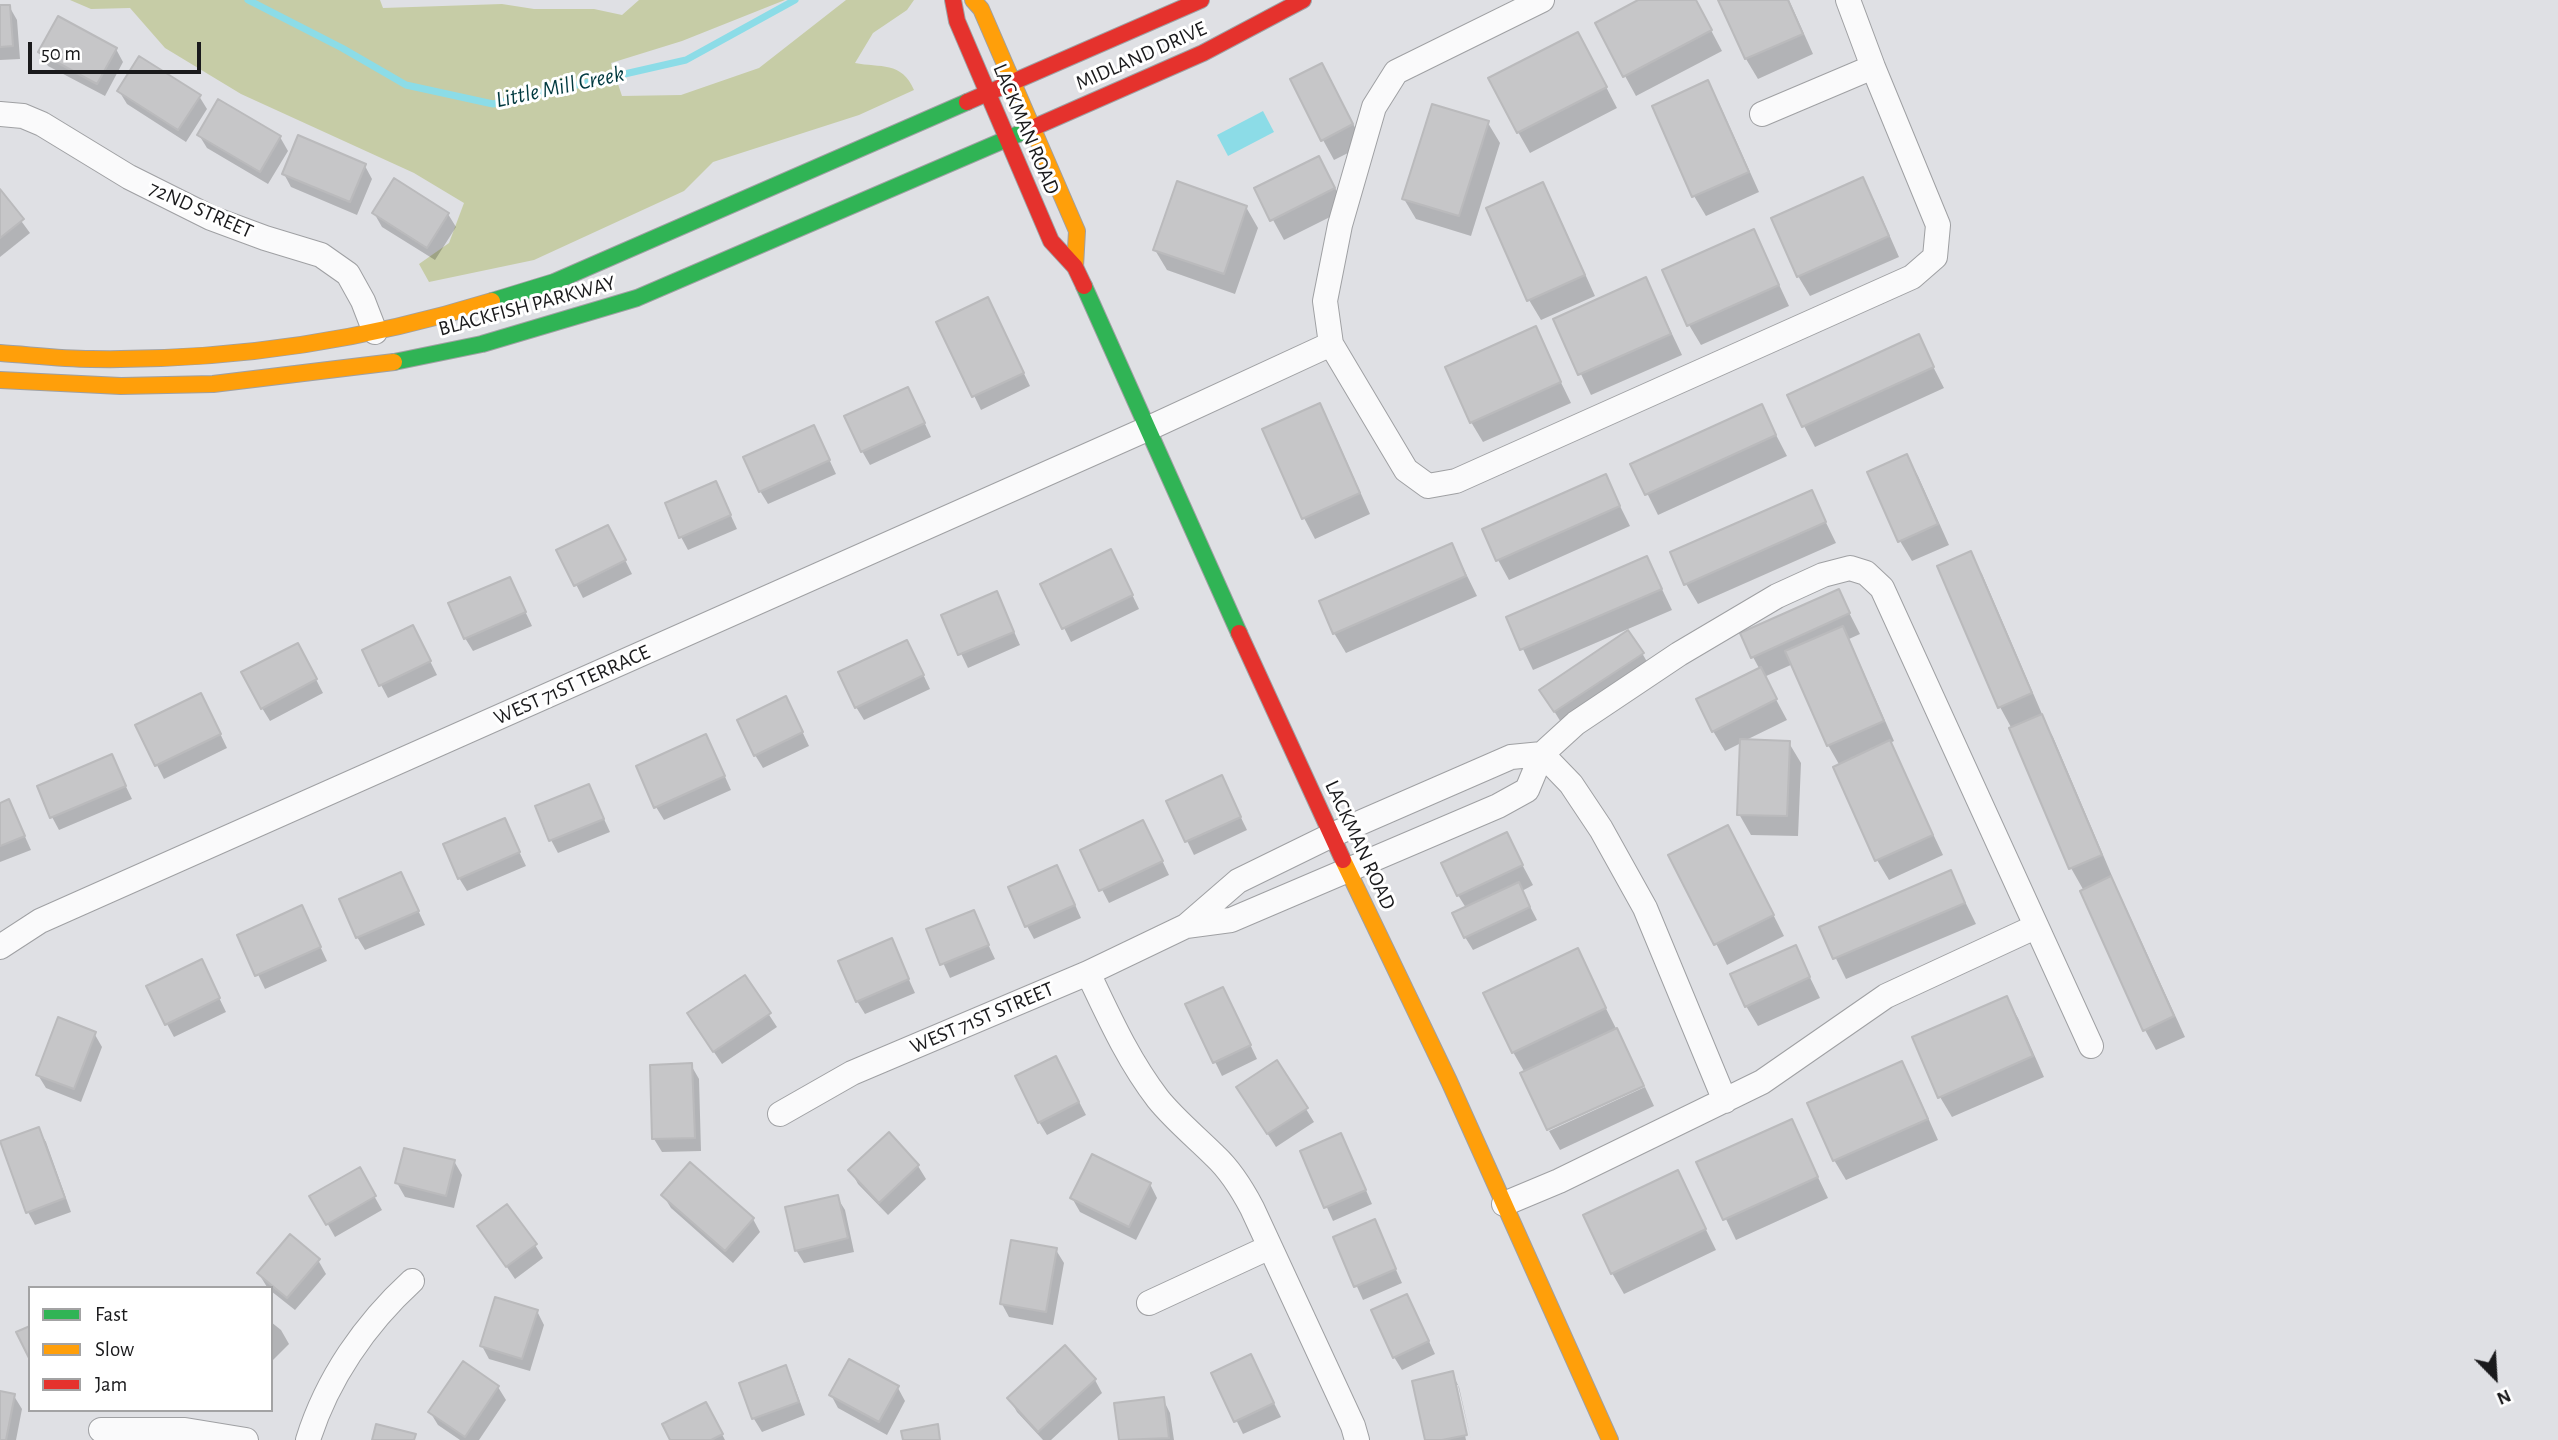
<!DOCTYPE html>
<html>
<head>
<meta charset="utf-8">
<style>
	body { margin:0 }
	#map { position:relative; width:2558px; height:1440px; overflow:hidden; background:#dfe0e4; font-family:"Alegreya Sans",sans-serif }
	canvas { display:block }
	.legend { position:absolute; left:28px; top:1286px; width:245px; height:126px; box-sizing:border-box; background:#fff; border:2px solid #a3a3a4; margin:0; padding:9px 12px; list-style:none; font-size:21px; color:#1a1a1c }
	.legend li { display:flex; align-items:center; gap:14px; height:35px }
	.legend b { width:35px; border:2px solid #a3a3a4 }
	.north { position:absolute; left:2460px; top:1342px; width:70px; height:70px; -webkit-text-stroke:5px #fff; paint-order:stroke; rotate:156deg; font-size:19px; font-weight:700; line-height:28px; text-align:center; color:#1a1a1c }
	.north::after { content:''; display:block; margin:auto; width:24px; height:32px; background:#1a1a1c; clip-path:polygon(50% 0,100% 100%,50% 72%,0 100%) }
	.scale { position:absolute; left:28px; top:42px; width:173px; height:32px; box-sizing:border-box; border:4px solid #1a1a1c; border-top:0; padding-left:9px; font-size:21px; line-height:24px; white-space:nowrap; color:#1a1a1c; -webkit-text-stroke:5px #fff; paint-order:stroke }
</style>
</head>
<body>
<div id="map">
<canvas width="2558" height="1440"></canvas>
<ul class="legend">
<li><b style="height:9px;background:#30b455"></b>Fast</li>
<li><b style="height:9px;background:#ff9f0a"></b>Slow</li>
<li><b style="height:9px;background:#e5322d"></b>Jam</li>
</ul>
<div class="north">N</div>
<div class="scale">50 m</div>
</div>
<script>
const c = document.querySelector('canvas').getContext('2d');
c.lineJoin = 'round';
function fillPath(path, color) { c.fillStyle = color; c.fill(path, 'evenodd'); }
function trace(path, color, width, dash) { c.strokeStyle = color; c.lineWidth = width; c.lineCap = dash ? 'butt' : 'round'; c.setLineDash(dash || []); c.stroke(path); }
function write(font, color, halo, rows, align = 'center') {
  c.font = font + ' "Alegreya Sans",sans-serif'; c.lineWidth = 6; c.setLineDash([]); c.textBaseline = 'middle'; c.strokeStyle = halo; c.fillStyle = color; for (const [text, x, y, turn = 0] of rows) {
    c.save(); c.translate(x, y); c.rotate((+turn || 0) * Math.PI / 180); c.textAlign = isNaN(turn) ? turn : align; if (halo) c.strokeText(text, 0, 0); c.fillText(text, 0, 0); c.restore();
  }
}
const green = new Path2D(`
	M70,0H380L383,8L502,4L534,9H594L622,15L639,0H785L682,41L611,63L622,96L681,95L759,68L846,0H914L907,10L873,33L855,63C880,68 902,61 914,90L859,115L713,162L684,191L534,260L429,282L419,264L449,243L464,203L414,173L241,94L165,48L130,8L91,9Z`);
const water = new Path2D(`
	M1263,111L1274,132L1228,156L1217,135Z`);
const shadow = new Path2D(`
	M1642,0H1695L1722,51L1636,96L1625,76Z
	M1720,0H1789L1813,54L1758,79L1746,59Z
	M9,6L17,20L20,59L0,60V7Z
	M116,49L123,62L105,96L48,66L40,52Z
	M1589,54L1617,108L1530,153L1518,132Z
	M1708,82L1719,103L1759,192L1706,216L1694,196Z
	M1333,85L1364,145L1334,160L1323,140Z
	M119,91L199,96L207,109L186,142L127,104Z
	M1488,123L1500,143L1471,236L1416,219L1404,199Z
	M199,135L280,137L288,151L268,184L207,148Z
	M365,166L372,179L357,215L291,187L284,174Z
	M1330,178L1346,209L1284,240L1256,189Z
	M1862,180L1874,200L1899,257L1810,296L1798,276Z
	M1542,184L1554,205L1595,296L1541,320L1529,300L1488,208Z
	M0,192L30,233L0,257Z
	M1246,207L1258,228L1235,294L1167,270L1155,250Z
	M374,213L448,214L456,227L435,260L382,227Z
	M1754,231L1789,306L1701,345L1689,325Z
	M1646,279L1682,355L1591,395L1555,320Z
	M995,313L1030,386L981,410L939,323Z
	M1535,329L1571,403L1483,442L1471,422Z
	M1918,337L1944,388L1815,447L1804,426Z
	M915,402L931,437L870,465L862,451Z
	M1319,405L1331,426L1370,514L1315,539L1304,518L1264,430Z
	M1761,406L1787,456L1658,515L1633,465Z
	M814,427L836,474L768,504L760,491Z
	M1907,456L1918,476L1949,545L1912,561L1900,541Z
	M1605,476L1630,526L1509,580L1498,560Z
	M716,483L737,529L688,550L681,537Z
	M1811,492L1836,543L1698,604L1686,584Z
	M615,540L632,574L583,598L559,551Z
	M1452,545L1477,596L1346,653L1334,633Z
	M1970,554L1982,574L2042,714L2040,715L2053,737L2112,876L2109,877L2122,899L2185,1037L2156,1050L2145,1030L2084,891L2071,868L2012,729L2000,707Z
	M1647,558L1672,610L1533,670L1508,618Z
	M1118,565L1139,609L1071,642L1043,585Z
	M510,579L532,626L473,651L465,638Z
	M1838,591L1860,634L1849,639L1894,741L1890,743L1943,855L1889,880L1877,860L1840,766L1828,745L1793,664L1764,677L1787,720L1744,741L1789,743L1801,763L1798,836L1751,835L1739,814L1741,743L1725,751L1713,731L1760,670L1753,657Z
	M1003,607L1020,645L968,668L943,616Z
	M420,641L437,675L388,698L381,685Z
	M1642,653L1654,674L1567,732L1541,690Z
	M914,655L930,689L864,720L856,707Z
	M305,658L323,693L270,721L262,708Z
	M208,708L227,748L164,779L137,726Z
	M793,712L809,746L763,768L755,755Z
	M713,750L731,790L664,820L656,807Z
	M111,756L132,799L59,830L52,817Z
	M589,786L610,832L558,853L551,840Z
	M1228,791L1247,830L1194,855L1168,802Z
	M9,801L31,850L0,862V805Z
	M504,820L526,866L467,891L459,878Z
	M1506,834L1533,885L1522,891L1537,920L1473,950L1465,937L1466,908L1458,895Z
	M1150,835L1169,875L1109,903L1082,851Z
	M1739,847L1784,936L1727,965L1671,855Z
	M1951,873L1976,924L1846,979L1821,928Z
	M401,874L425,925L365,950L357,937Z
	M1064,880L1081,918L1034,939L1027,926Z
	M302,908L327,961L265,989L239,935Z
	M973,912L995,959L950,978L928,930Z
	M891,940L915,993L865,1014L857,1001Z
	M1795,947L1820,998L1758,1026L1746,1006Z
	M1577,951L1644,1084L1548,1128L1525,1073L1513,1052Z
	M208,975L226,1012L174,1037L167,1024Z
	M745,978L777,1027L722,1064L697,1027Z
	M2006,998L2018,1018L2044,1077L1952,1117L1940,1097Z
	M1230,1002L1257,1059L1222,1076L1187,1005Z
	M94,1033L102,1047L81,1102L46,1088L38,1075Z
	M1902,1064L1913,1084L1938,1140L1846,1180L1834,1160Z
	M691,1065L699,1079L701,1151L662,1152L654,1139Z
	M1063,1071L1086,1115L1047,1135L1039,1122Z
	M1645,1087L1654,1106L1560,1150L1549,1131Z
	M1246,1100L1306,1109L1314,1122L1276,1147Z
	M1791,1121L1828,1198L1736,1240L1699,1163Z
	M38,1129L46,1142L71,1212L35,1225L28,1212Z
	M1348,1149L1372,1204L1333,1221L1302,1152Z
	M454,1161L462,1175L454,1208L405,1197L397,1183Z
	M918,1166L926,1179L888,1215L858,1184L851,1171Z
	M359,1169L382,1210L335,1237L312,1196Z
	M1678,1173L1716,1250L1624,1294L1612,1273Z
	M1150,1184L1157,1198L1136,1240L1080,1212L1072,1198Z
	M663,1195L753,1219L760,1232L733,1263L671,1208Z
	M837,1197L845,1210L854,1252L804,1263L796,1250Z
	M1374,1221L1402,1283L1363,1300L1335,1238Z
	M479,1226L535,1245L543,1258L515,1279Z
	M1056,1250L1064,1263L1053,1325L1009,1317L1002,1304Z
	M318,1260L326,1274L295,1310L271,1291V1288L267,1287L259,1274Z
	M1414,1309L1435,1354L1402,1370L1394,1357Z
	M537,1311L544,1325L530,1371L489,1359L482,1346Z
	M271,1322L281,1330L289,1344L271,1362Z
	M785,1367L792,1380L805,1415L762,1432L754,1419L741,1384Z
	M1257,1369L1281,1417L1243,1434L1213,1373Z
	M1452,1373L1459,1387L1471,1440L1458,1385H1454L1466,1440H1427Z
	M1095,1380L1102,1393L1051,1440H1043L1017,1412L1009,1398Z
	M498,1387L506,1400L479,1440H460L438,1425L430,1412Z
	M898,1388L905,1401L887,1435L838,1408L831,1395Z
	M0,1393L14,1396L22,1409L16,1440H0Z
	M1163,1399L1170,1413L1174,1440H1120L1116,1405Z
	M713,1417L725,1440H672Z`);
const stream = new Path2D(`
	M248,0L342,48L406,85L493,104L686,60L795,0`);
const building = new Path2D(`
	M1638,0H1696L1712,30L1623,77L1595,23Z
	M1718,0H1788L1803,34L1745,59Z
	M0,5H10L13,46L0,47Z
	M58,16L117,48L97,84L38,52Z
	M1578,32L1607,87L1517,133L1488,78Z
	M139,56L201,95L178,130L117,91Z
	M1322,63L1353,124L1321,141L1290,79Z
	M1708,80L1749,172L1692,197L1652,106Z
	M218,99L281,136L260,172L197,135Z
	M1432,104L1489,121L1459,216L1402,199Z
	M298,135L366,164L350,202L282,174Z
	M1319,156L1335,188L1270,221L1254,188Z
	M1863,177L1889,236L1797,277L1771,218Z
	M394,178L449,213L427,248L372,213Z
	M1177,181L1247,206L1224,274L1153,250Z
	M1543,182L1585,275L1527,301L1486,208Z
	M0,189L24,219L0,238Z
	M1754,229L1779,285L1687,326L1662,270Z
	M1646,277L1671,334L1578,375L1553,319Z
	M988,297L1024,373L972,397L936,322Z
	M1536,326L1561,382L1470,423L1445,367Z
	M1919,334L1934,367L1802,427L1787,395Z
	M908,387L925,423L861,452L844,416Z
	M1320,403L1360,493L1302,519L1262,429Z
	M1762,404L1776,435L1645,495L1630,464Z
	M814,425L830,460L759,492L743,457Z
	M1907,454L1938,524L1898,542L1867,472Z
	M1606,474L1620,506L1496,561L1482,529Z
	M716,481L731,515L679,538L665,503Z
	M1812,490L1826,522L1684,585L1670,552Z
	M608,525L626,560L574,586L556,550Z
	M1452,543L1466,576L1333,634L1319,601Z
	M1111,549L1133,595L1062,629L1040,584Z
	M1971,551L2032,693L1998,708L1937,566Z
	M1647,556L1662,589L1520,650L1506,617Z
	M510,577L526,612L464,639L448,603Z
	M1839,589L1850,613L1751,658L1740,633Z
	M997,591L1014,632L958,655L941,615Z
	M413,625L431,661L379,686L362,650Z
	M1843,626L1884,721L1827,746L1785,651Z
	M1628,630L1644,653L1554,712L1539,690Z
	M907,640L924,675L855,708L838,672Z
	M298,643L317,679L261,709L241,672Z
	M1761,667L1777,699L1712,732L1696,699Z
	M201,693L221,734L155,766L135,725Z
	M786,696L803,732L754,756L737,720Z
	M2042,714L2102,855L2069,869L2009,728Z
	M706,734L725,776L654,808L636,766Z
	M1740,739L1790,741L1787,816L1737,815Z
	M1890,740L1933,835L1875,861L1833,767Z
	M112,754L126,786L50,818L37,786Z
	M1222,775L1241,817L1185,842L1166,801Z
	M589,784L604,819L549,841L535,806Z
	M9,799L25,836L0,846V803Z
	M505,818L520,852L458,879L443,844Z
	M1143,820L1163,861L1099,891L1080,850Z
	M1728,825L1774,915L1714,945L1668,855Z
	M1507,832L1523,865L1457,896L1441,863Z
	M1057,865L1075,905L1025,927L1008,887Z
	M1951,870L1965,903L1833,959L1819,927Z
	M401,872L419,911L356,938L339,899Z
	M2111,876L2174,1016L2143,1031L2080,891Z
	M1519,882L1530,907L1464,938L1452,913Z
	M302,905L321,947L255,976L237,935Z
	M974,910L989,945L940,965L926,929Z
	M892,938L909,979L856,1002L838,961Z
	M1796,945L1810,977L1745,1007L1730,974Z
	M1578,948L1606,1008L1512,1053L1483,993Z
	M202,959L220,998L165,1025L146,986Z
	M745,975L771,1013L713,1052L687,1013Z
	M1223,987L1251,1045L1213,1063L1185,1004Z
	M2007,996L2033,1056L1938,1098L1912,1037Z
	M58,1017L96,1032L74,1089L36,1075Z
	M1617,1028L1644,1086L1547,1130L1520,1073Z
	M1056,1056L1079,1102L1038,1123L1015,1076Z
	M1277,1060L1308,1108L1267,1134L1236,1087Z
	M1902,1061L1928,1119L1833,1161L1807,1103Z
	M692,1063L695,1138L652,1139L650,1065Z
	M1792,1119L1818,1177L1723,1220L1696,1162Z
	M39,1127L65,1198L26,1213L0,1141Z
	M889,1132L919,1165L879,1203L848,1170Z
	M1341,1133L1366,1190L1324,1208L1300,1151Z
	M404,1148L455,1160L446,1196L395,1183Z
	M1092,1154L1151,1183L1129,1227L1070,1198Z
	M690,1162L754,1218L725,1251L661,1195Z
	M360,1167L376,1196L326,1225L309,1196Z
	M1678,1170L1706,1229L1611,1274L1583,1215Z
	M838,1195L848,1238L795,1251L785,1207Z
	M507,1204L537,1244L506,1267L477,1226Z
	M1375,1219L1396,1269L1354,1287L1333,1237Z
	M290,1234L320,1259L287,1298L257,1273Z
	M1011,1240L1057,1248L1046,1312L1000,1304Z
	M1407,1294L1429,1341L1393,1358L1371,1310Z
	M495,1297L538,1310L522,1359L480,1346Z
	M30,1326V1360L16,1332Z
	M1065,1345L1096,1379L1038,1432L1007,1398Z
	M1251,1354L1274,1403L1234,1422L1211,1373Z
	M849,1359L899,1386L879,1422L829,1395Z
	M463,1361L499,1386L465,1437L428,1412Z
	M786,1365L799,1402L752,1419L739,1383Z
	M1453,1371L1467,1435L1442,1440H1425L1412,1381Z
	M0,1391L15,1394L6,1440H0Z
	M1164,1397L1169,1438L1119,1440L1114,1403Z
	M706,1402L723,1434L711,1440H670L662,1424Z
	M376,1424L416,1434L414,1440H372Z
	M938,1424L940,1440H903L901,1431Z`);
const street = new Path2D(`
	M1542,0L1396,72L1374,107L1340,225L1325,301L1331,344L1406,470L1428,486L1456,481L1912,277L1935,257L1938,225L1873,67L1848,0
	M0,114L23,116L42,124L129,177L211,218L265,238L321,255L348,274L363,301L375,332
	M1762,114L1873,67
	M1542,754L1571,784L1601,829L1645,908L1725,1101
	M1186,926L1231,920L1498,806L1527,790L1542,754L1576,723L1679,654L1777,596L1823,575L1850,568L1866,573L1882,588L2091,1046
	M0,947L40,921L1147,429L1331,344
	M1088,973C1109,1017 1128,1060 1158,1099C1175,1120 1196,1137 1215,1156C1231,1171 1242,1189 1252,1208L1353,1426L1357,1440
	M780,1114L852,1073L1088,973L1186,926L1238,881L1332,835L1511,757L1542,754
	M1504,1204L1559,1181L1762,1082L1886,996L2035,927
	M1149,1303L1270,1247
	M101,1430H185L246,1440
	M308,1440C327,1379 365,1324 412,1281`);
const fast = new Path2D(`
	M1084,286L1239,633
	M492,301L554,282L967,102
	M394,362L482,344L637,298L1037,126`);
const slow = new Path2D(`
	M973,0L981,9L1077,231L1075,267
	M0,353C30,355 61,359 91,359C227,361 363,341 492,301
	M0,380L121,386L213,384L394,362
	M1343,860L1449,1081L1610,1440`);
const jam = new Path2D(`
	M953,0L957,21L1051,241L1075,267L1084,286
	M967,102L1201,0
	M1037,126L1203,53L1303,0
	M1239,633L1343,860`);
const streetNames = [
	["MIDLAND DRIVE",1141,56,-24],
	["LACKMAN ROAD",1026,129,67],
	["72ND STREET",201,210,24],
	["BLACKFISH PARKWAY",527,306,-15],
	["WEST 71ST TERRACE",572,685,-24],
	["LACKMAN ROAD",1360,845,65],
	["WEST 71ST STREET",982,1018,-23]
];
const waterNames = [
	["Little Mill Creek",560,87,-12]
];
fillPath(green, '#c6cca6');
fillPath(water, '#8cdce7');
fillPath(shadow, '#0003');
trace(stream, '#8cdce7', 7);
fillPath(building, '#c6c6c8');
trace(building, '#bababc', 2);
trace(street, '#9fa0a3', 26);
trace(fast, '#9fa0a3', 18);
trace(slow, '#9fa0a3', 18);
trace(jam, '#9fa0a3', 18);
trace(street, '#fafafb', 24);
trace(fast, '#30b455', 16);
trace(slow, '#ff9f0a', 16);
trace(jam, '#e5322d', 16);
write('21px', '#1a1a1c', '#fff', streetNames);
write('italic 23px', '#00393f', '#fff', waterNames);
</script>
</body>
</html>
